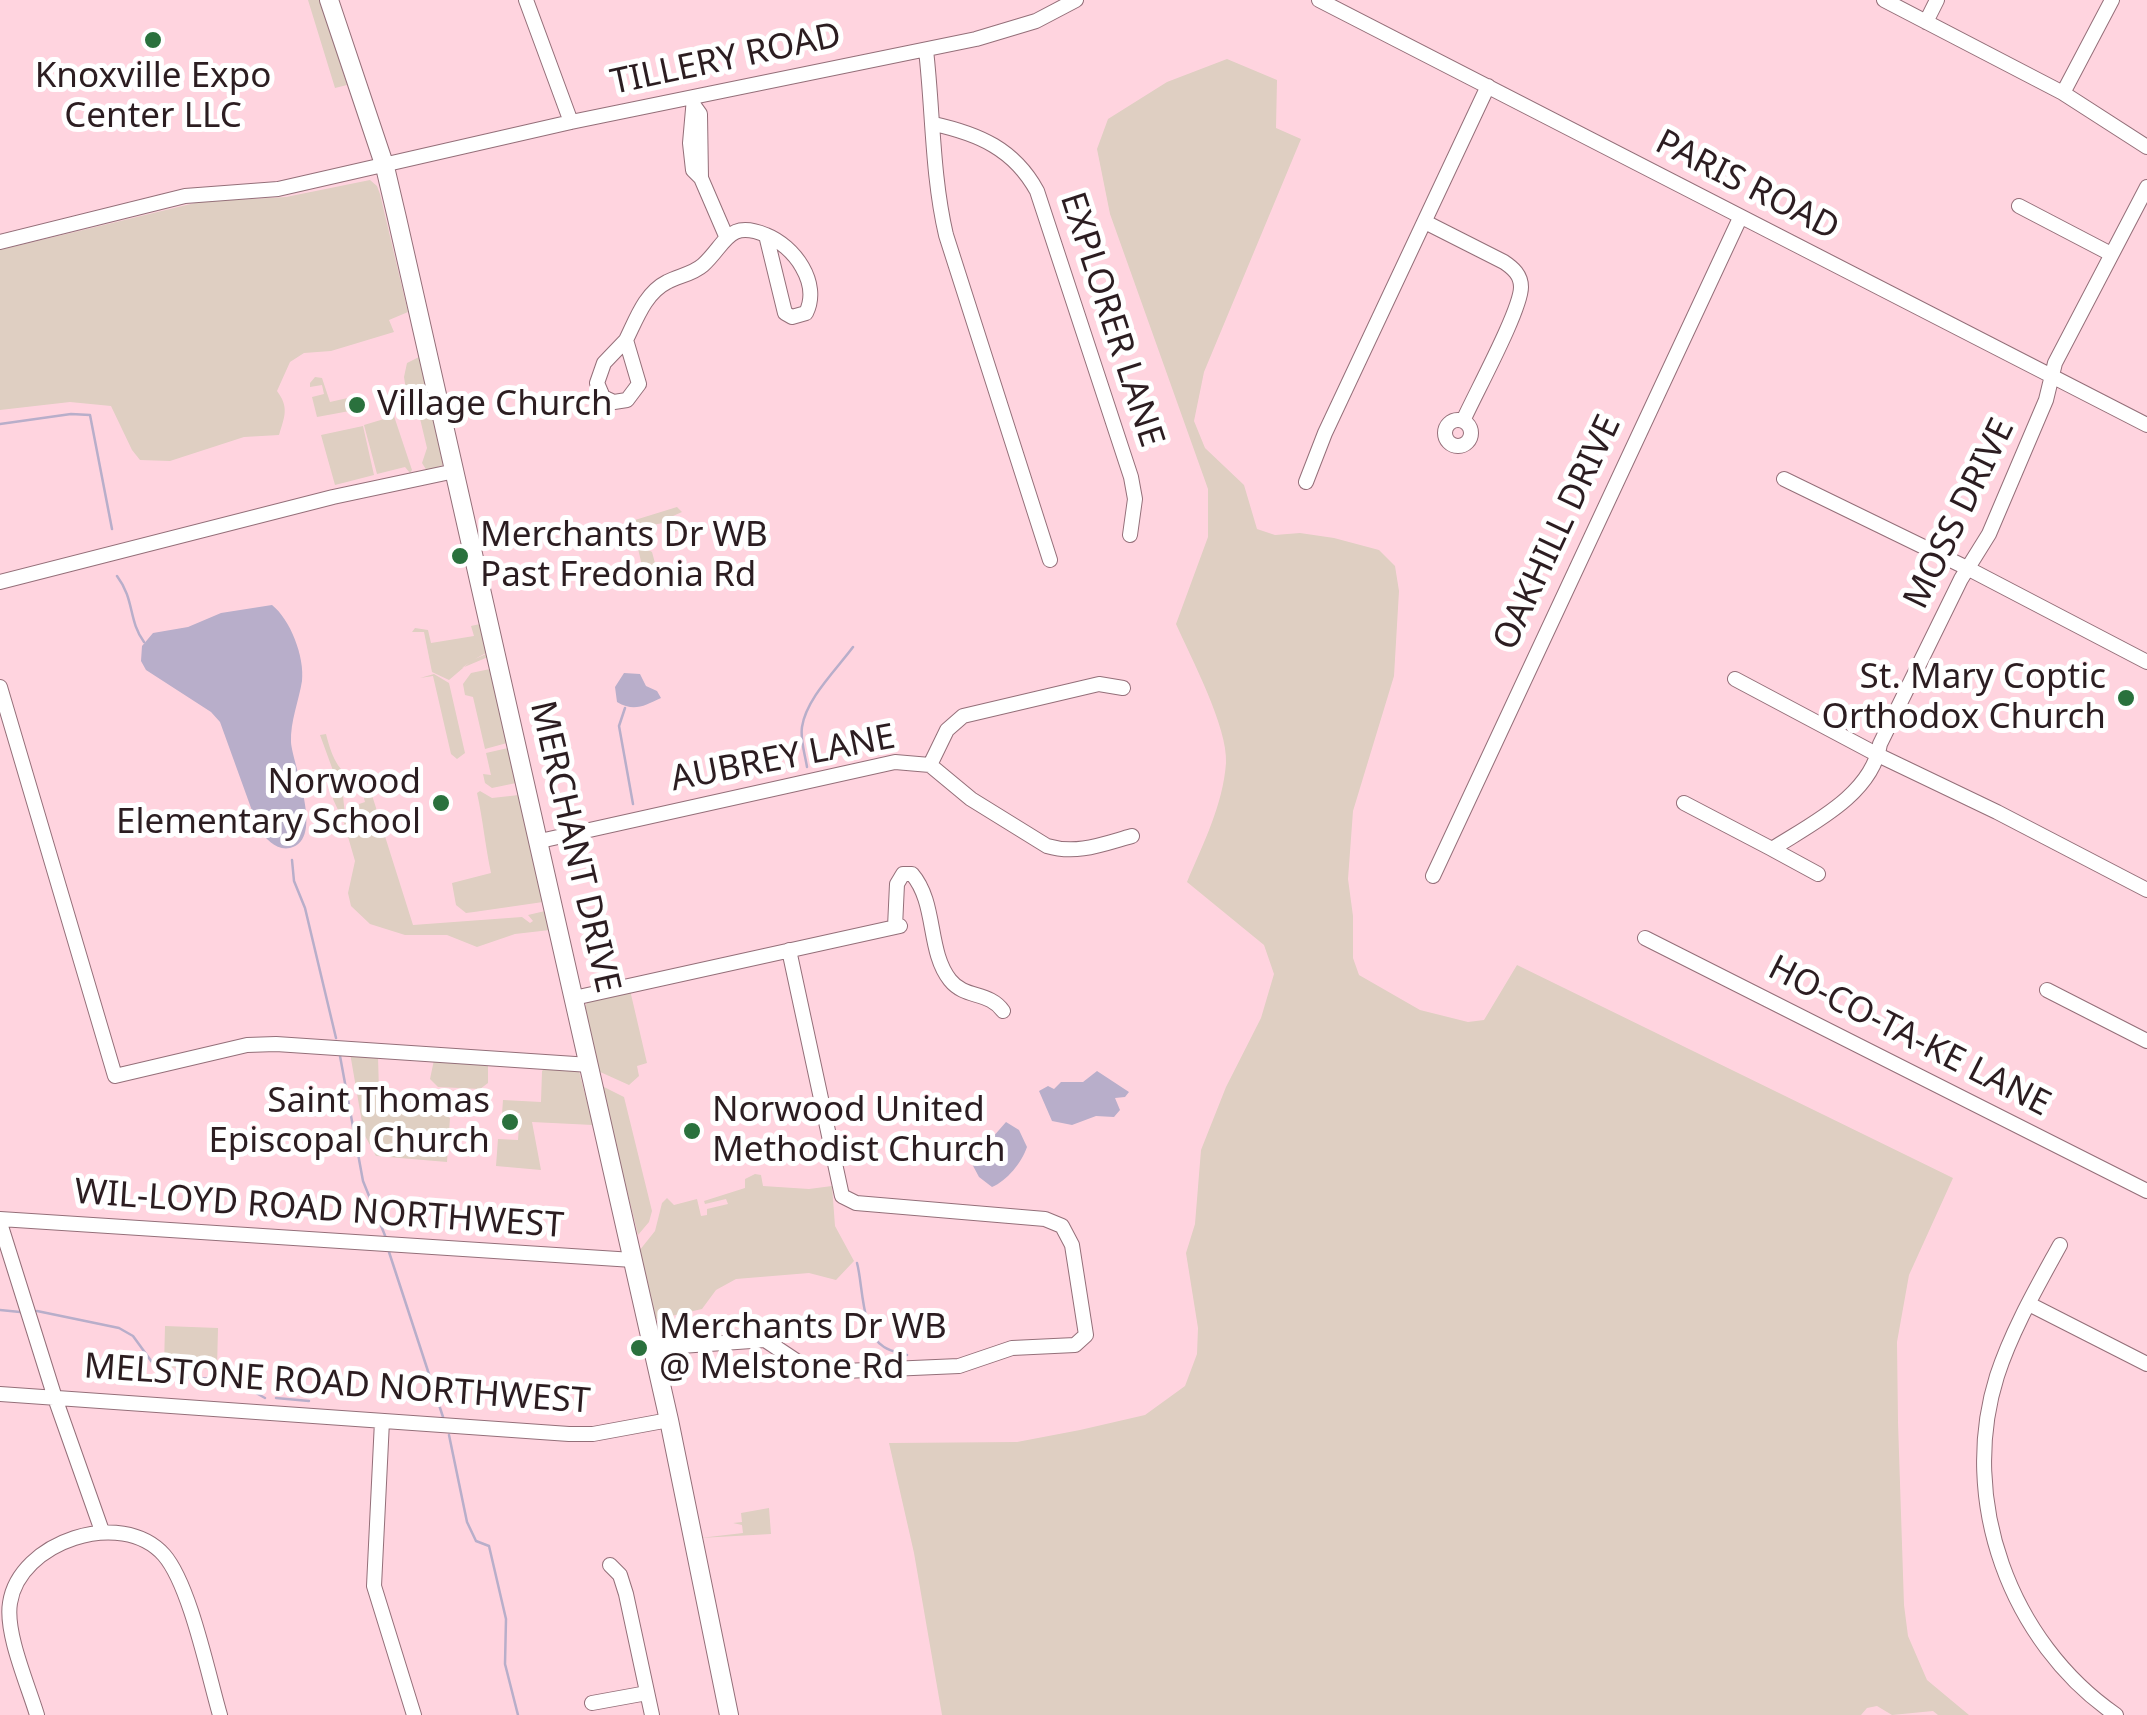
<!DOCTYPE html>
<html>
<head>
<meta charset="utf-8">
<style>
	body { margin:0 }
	canvas { display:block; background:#ffd4df }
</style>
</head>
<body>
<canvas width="2147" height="1715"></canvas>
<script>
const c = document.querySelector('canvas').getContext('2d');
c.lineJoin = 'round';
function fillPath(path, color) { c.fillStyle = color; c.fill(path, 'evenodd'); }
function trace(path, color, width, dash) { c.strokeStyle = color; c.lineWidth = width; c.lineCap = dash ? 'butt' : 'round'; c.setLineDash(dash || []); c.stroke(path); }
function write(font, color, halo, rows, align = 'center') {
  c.font = font + ' "Noto Sans",sans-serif'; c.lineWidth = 10; c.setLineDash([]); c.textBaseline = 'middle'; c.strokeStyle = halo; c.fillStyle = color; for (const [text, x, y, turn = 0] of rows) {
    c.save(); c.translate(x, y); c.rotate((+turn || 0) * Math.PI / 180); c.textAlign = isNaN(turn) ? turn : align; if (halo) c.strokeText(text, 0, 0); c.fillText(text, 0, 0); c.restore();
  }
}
const green = new Path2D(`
	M308,0H320L347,85L335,88Z
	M1227,59L1277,80L1276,128L1301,139L1204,372L1194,421L1205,448L1244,485L1257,529L1275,535L1300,533L1334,538L1379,550L1395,566L1399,591L1394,676L1353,811L1348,879L1353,916V958L1359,975L1420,1010L1468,1022L1484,1020L1517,965L1953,1178L1909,1275L1897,1342L1898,1422L1904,1605L1908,1636L1927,1680L1969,1715H1938L1933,1711L1892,1715L1877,1706L1867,1708L1861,1715H942L914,1553L889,1443L1017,1442L1080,1430L1145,1415L1185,1386L1197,1354L1198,1328L1186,1253L1195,1224L1201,1150L1226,1087L1261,1018L1274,974L1264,945L1187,882C1203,844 1223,805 1226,763C1228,727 1191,658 1176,624L1208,537V489L1110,214L1097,149L1108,119L1167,82Z
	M370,180L377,186L380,194L408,312L389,320L394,332L331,351L304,353L290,362L277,391C289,407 285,416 279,435L244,437L170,461L140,460L132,450L111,406L70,402L0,410V250L199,202L286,197Z
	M419,357L443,465L427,471L422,463L427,448L417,406L411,403L406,390L404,377L407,363Z
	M322,378L330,402L352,397L355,410L317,417L312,397L324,394L322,385L310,387V383L315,377Z
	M394,416L412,470L410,473L405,467L377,474L364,425Z
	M363,426L374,475L335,485L321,435Z
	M677,507L682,512L673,516L677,531L665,533L663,523L647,526L648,538L641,546L652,552L655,563L652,564L657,565L662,576L669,574L670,579L646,583L633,527L624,528L622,524Z
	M480,624L486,653L475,659L486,654L488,657L462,668L470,662L449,680L432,672L424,632H412L415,628L428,630L431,643L474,636L471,626Z
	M490,669L507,743L485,749L473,697L465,695L463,684L471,673Z
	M434,674L449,683L465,753L457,759L451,754L433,676L420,678Z
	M326,734C333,761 339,773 364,787L355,790L353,784L338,790L339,797L343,796L345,815L360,812L359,804L365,802L362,791L371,792L413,925L522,917L530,923L533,921L528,915L545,911L550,930L515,934L477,947L447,935H405L370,924L351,906L348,893L355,861L344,823L333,799L335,776L320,735Z
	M508,748L516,783L492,788L485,783L483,774L491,775L486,753Z
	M480,791L492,798L519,795L543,902L474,912L466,913L456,905L452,883L491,873C485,845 483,820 477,793Z
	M630,990L647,1063L637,1066L639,1076L629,1085L598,1071L585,1006L589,1000Z
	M350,1053L378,1056L379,1092L437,1097L445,1115L450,1118L447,1162L376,1156L364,1134Z
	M434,1060L488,1064V1083L480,1089L438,1087L430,1079Z
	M545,1068L579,1071L593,1125L532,1122L541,1170L496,1166L498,1139L518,1140L520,1113L502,1114L503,1100L541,1102L542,1071Z
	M604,1087L624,1097L652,1211L649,1222L638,1235L602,1090Z
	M755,1174L761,1175L763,1186L809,1189L832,1186L835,1226L854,1261L836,1280L809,1273L736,1279L716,1290L702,1309L654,1320L639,1251L655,1231L662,1203L667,1198L674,1205L697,1199L701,1216L707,1215V1209L728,1204L726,1199L705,1204L704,1201L745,1188V1179Z
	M165,1326L218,1328L217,1369L164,1367Z
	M769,1508L771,1534L700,1538L743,1533L742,1525L733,1523L742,1522L741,1513Z`);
const water = new Path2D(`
	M272,605C290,619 305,657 302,681C299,700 290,722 291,742C292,763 326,840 290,848C277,851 266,839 259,830L220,722L211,712L146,670L141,661L142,646L153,633L188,627L221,613Z
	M624,673L640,674L646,686L657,691L661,698C644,706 634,712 617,702L615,687Z
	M1097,1071L1129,1092L1125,1097L1115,1098L1120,1110L1114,1117L1096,1116L1072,1125L1052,1121L1039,1091L1048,1086L1054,1089L1061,1082H1083Z
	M1006,1122L1019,1130L1027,1147C1022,1162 1007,1181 992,1187L979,1177L971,1162Z`);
const stream = new Path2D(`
	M0,424L71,414L90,415L112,529
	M117,576C135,600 128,620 144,642
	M625,708L619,726L633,804
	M807,767C805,754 800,740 802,727C806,699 836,670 853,647
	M292,860L294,881L305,908L336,1038
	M340,1056L363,1181L386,1238
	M389,1252L443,1417
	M857,1263C863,1284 861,1333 884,1347C890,1351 900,1353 907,1355
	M0,1310L20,1312
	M37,1311L119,1328L133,1336L162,1376L233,1380L265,1398
	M276,1398L309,1401
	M449,1435L467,1522L476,1541L489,1546L506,1619L505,1664L518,1715`);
const minor = new Path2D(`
	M526,0L571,122
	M1319,0L2147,425
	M1884,0L2063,93L2147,147
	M1926,22L1937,0
	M926,50C933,111 932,175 946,235L1050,560
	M2063,93L2112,0
	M694,98L690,143L693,170L701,178L726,236
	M695,107L700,114L701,178
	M934,124C979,134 1014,149 1037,191L1131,477L1135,499L1130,535
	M2019,206L2111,254
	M1425,222L1504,262C1513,268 1521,275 1521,287C1521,310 1475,394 1463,421
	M766,235C794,246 821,283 806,313L792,317L785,313Z
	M0,242L185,196L278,189L571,122L976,39L1036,21L1076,0
	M626,340C636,320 645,293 667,282C678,276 693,274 703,265C726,244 728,219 766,235
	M626,340L639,384L627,400L614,402L603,397L597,383L604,363Z
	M1445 433a13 13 0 1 1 26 0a13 13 0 1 1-26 0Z
	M1784,479L1967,568L2147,662
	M1306,482L1325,433L1488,86
	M0,582L333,497L455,471
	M1735,679L1878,755L1997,812L2147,890
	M0,687L115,1076L247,1045L276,1044L590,1065
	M930,765L947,730L963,716L1099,684L1123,688
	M1684,803L1772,849C1811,824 1872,795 1880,744L1961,579L1989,534L2046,400L2055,363L2147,187
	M540,841L895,762L930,765L971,799L1047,846C1077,855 1103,844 1132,836
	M1772,849L1818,874
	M1433,876L1740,218
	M895,927L897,884L903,874H912C937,903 927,951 950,980C965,999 989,991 1003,1011
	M1645,938L2147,1191
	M2047,990L2147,1041
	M574,998L900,926
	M0,1219L633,1260
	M0,1223L55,1398L102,1531
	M2060,1245C2037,1287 2012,1330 1997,1376C1958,1500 2010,1642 2116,1715
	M2029,1304L2147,1364
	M653,1348L765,1340L810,1370L821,1372L959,1366L1012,1348L1075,1345L1086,1335L1072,1245L1062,1226L1045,1219L856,1203L842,1196L789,950
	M0,1394L569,1434H593L669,1420
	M382,1421L374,1586L414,1715
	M610,1565L620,1575L626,1594L652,1715
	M592,1703L647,1693
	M37,1715C28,1685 5,1633 10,1603C19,1542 121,1507 164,1555C190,1585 208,1674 220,1715`);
const major = new Path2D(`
	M329,0L385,167L397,218L669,1420L729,1715`);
const markers = [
	[153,40,10,"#2a713d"],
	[357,405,10,"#2a713d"],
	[460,556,10,"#2a713d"],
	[2126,698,10,"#2a713d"],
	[441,803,10,"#2a713d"],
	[510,1122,10,"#2a713d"],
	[692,1131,10,"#2a713d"],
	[639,1348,10,"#2a713d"]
];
const streetNames = [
	["TILLERY ROAD",726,60,-12],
	["PARIS ROAD",1747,186,27],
	["EXPLORER LANE",1111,320,72],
	["MOSS DRIVE",1960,514,-64],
	["OAKHILL DRIVE",1558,533,-65],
	["AUBREY LANE",783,759,-11],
	["MERCHANT DRIVE",574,847,77],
	["HO-CO-TA-KE LANE",1909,1037,27],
	["WIL-LOYD ROAD NORTHWEST",319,1210,4],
	["MELSTONE ROAD NORTHWEST",337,1385,4]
];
const poiNames = [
	["Knoxville Expo",153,77,"center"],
	["Center LLC",153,117,"center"],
	["Village Church",377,405],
	["Merchants Dr WB",480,536],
	["Past Fredonia Rd",480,576],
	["St. Mary Coptic",2106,678,"right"],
	["Orthodox Church",2106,718,"right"],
	["Norwood",421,783,"right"],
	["Elementary School",421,823,"right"],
	["Saint Thomas",490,1102,"right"],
	["Episcopal Church",490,1142,"right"],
	["Norwood United",712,1111],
	["Methodist Church",712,1151],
	["Merchants Dr WB",659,1328],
	["@ Melstone Rd",659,1368]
];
fillPath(green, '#dfcfc2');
fillPath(water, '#b8aeca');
trace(stream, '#b8aeca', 2.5);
trace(minor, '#946f79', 16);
trace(major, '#946f79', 20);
trace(minor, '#fff', 14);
trace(major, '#fff', 18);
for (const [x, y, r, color] of markers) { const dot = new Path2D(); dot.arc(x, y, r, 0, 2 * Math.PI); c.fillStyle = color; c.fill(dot); trace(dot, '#fff', 4); }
write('35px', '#2c1d21', '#fff', streetNames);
write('35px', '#2c1d21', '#fff', poiNames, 'left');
</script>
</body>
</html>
